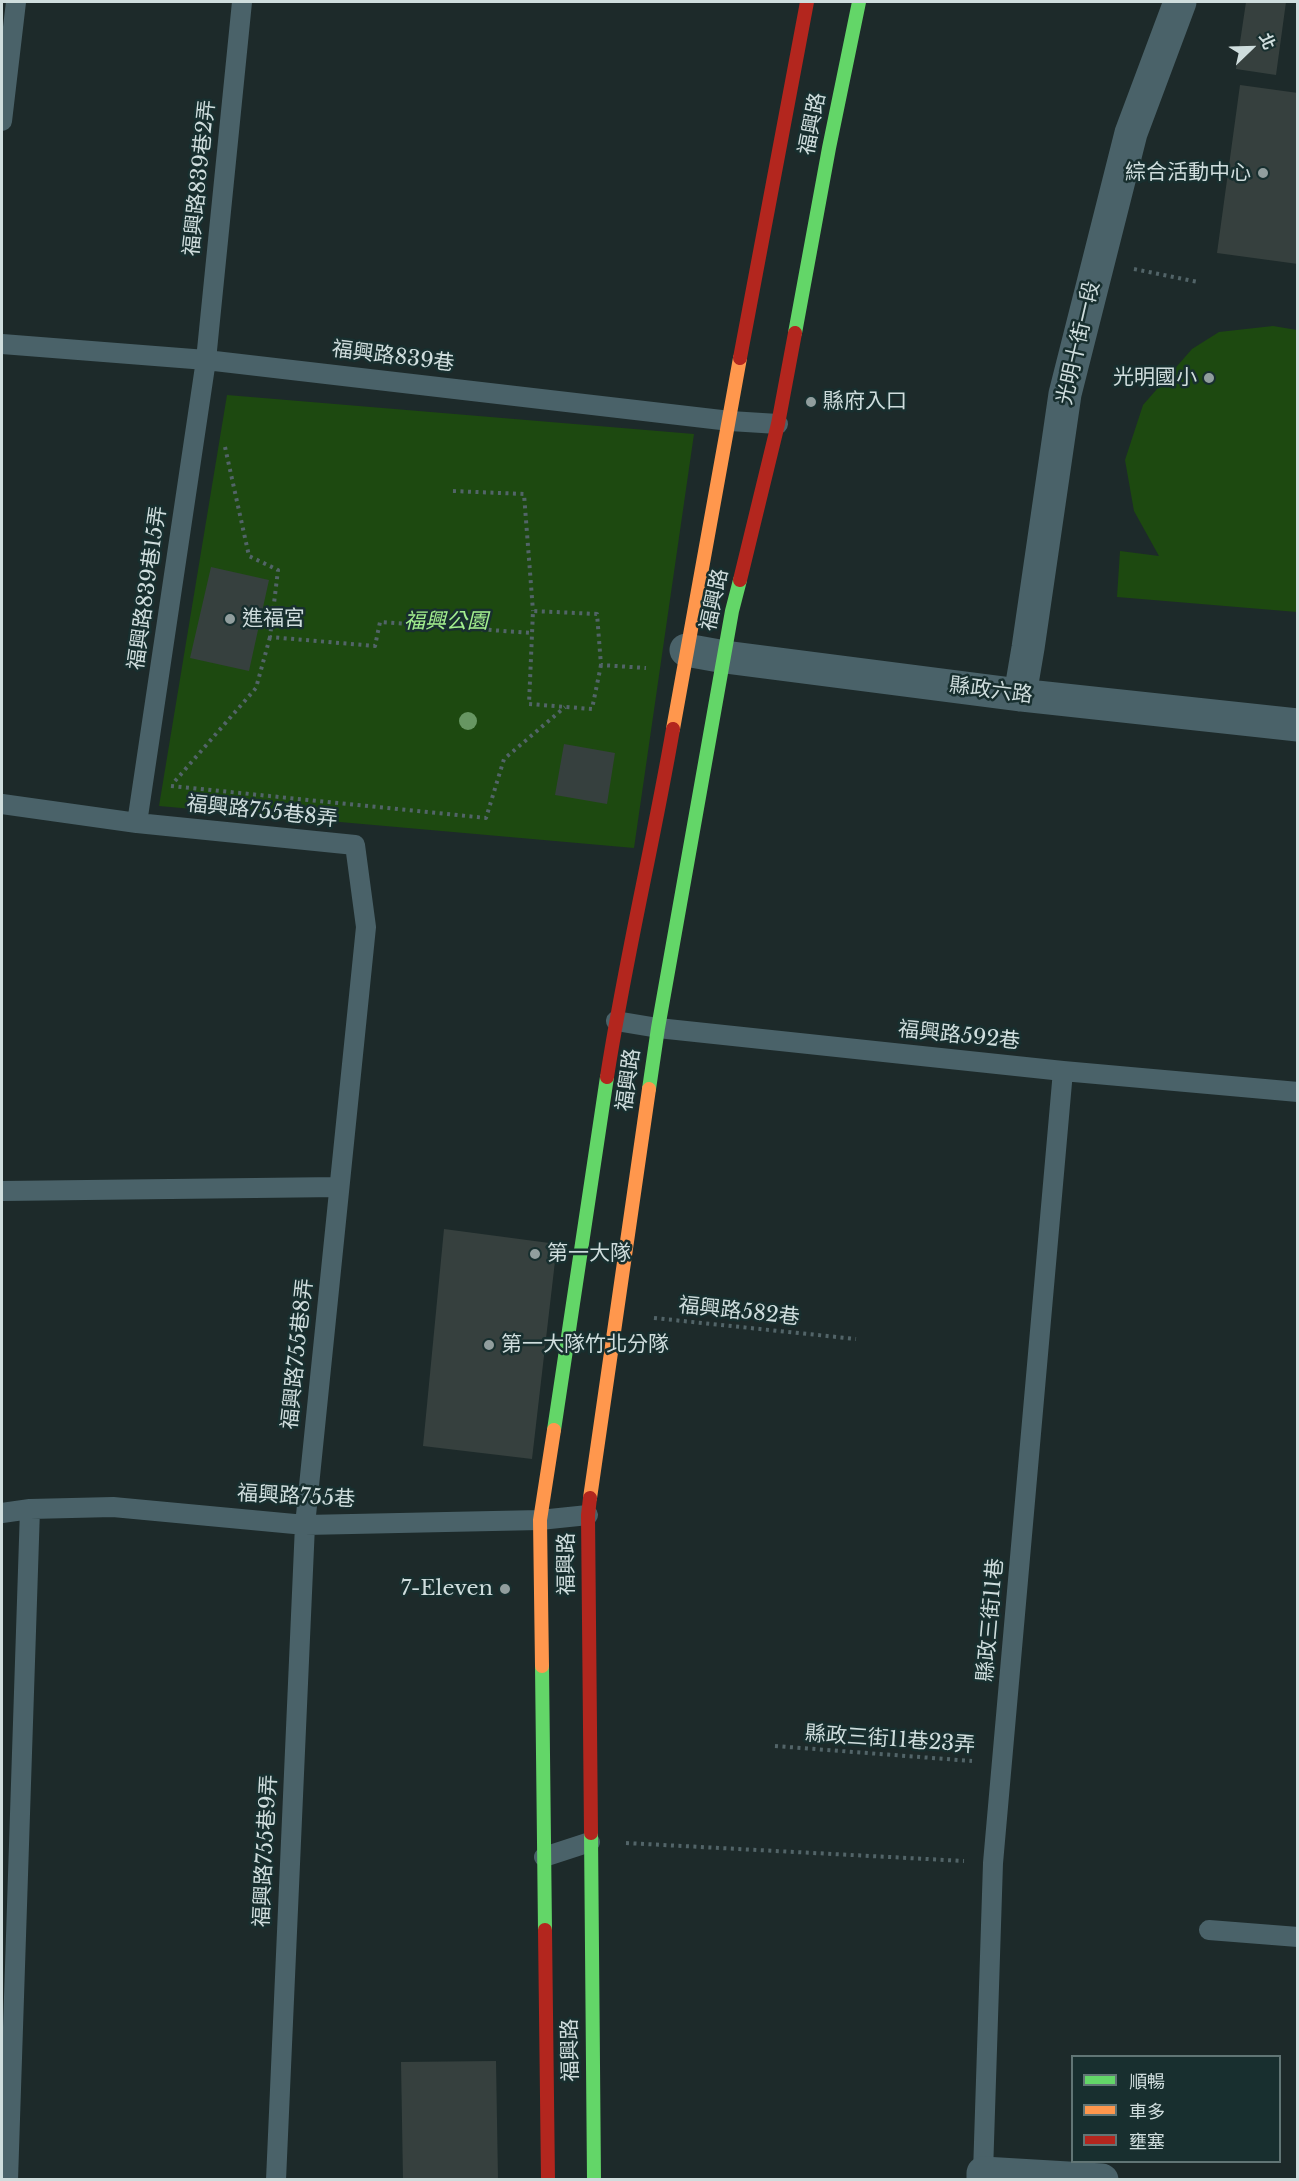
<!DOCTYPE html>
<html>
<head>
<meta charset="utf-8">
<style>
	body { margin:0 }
	#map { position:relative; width:1299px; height:2181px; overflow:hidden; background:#1d2a2a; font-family:"Libre Baskerville","Noto Sans TC",serif }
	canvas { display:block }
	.frame { position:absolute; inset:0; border:3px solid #cfdddd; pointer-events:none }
	.legend { position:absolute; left:1071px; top:2055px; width:210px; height:108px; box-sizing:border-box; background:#182f2f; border:2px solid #617575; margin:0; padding:8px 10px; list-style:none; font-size:18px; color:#cfdddd }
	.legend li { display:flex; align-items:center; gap:12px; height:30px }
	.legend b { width:30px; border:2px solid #617575 }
	.north { position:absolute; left:1221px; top:18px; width:60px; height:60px; -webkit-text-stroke:4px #182f2f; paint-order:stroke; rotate:67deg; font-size:16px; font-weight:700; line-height:24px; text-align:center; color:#cfdddd }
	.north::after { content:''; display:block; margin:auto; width:21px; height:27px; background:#cfdddd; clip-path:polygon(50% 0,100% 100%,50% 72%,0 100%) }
</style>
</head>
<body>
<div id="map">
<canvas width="1299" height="2181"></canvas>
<div class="frame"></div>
<ul class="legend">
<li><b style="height:8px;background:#63d668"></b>順暢</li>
<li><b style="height:8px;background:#ff974d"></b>車多</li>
<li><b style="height:8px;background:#b3261e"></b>壅塞</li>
</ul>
<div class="north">北</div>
</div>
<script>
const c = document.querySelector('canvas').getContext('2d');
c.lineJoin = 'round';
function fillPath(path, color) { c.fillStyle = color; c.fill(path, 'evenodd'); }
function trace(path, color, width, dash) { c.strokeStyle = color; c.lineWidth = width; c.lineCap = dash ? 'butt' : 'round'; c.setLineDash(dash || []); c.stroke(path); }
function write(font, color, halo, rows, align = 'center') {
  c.font = font + ' "Libre Baskerville","Noto Sans TC",serif'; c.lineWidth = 5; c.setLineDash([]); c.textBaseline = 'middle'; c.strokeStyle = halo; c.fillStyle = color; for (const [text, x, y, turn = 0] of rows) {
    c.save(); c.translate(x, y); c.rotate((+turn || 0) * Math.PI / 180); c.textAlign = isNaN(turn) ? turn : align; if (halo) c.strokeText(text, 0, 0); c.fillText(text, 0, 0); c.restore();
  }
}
const green = new Path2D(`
	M1273,326L1297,330V612L1117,597L1120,551L1159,556L1134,511L1125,460L1143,405L1192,349L1219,332Z
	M227,395L694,434L634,848L159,806Z`);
const building = new Path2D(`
	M1246,2H1286L1276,75L1236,69Z
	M1240,85L1298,93V264L1217,253Z
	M211,567L269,580L249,671L190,658Z
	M564,744L615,753L607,804L555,795Z
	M444,1229L557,1244L532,1459L423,1446Z
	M496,2061L498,2180H403L401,2062Z`);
const path = new Path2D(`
	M1134,269L1198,282
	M225,447L249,556L278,570L270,637L375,646L380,622L532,633
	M453,491L524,494L533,611
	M601,665L592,709L529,704L533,611L597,614L601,665L646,668
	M175,781L256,688L270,637
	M171,786L486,818L504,759L565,707
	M654,1318L856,1339
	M775,1746L972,1761
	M626,1843L964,1861`);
const lane = new Path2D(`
	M2,121L16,2
	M2,344L206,360L730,421L778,424
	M2,804L137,823L355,845L366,927L305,1525L276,2180
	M137,823L206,360L242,2
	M616,1021L658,1028L1063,1071L1298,1092
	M2,1191L339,1187
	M2,1513L30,1509L113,1507L305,1525L540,1520L588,1515
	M544,1857L590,1842
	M1209,1930L1298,1937
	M983,2173L993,1863L1063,1071
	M8,2180L30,1509`);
const street = new Path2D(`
	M686,650L725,657L1020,695L1298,725
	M1020,695L1028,648L1065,394L1131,133L1180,2
	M983,2180V2173L1102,2180`);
const fast = new Path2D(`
	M795,333L829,148L859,2
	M649,1089L658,1028L732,611L740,580
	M554,1430L607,1077
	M542,1666L545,1930
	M591,1833L594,2180`);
const slow = new Path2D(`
	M673,729L740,358
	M590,1498L649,1089
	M542,1666L540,1520L554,1430`);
const jam = new Path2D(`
	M740,358L807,2
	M740,580L778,424L795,333
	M607,1077C625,960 653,845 673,729
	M590,1498L588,1515L591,1833
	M545,1930L548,2180`);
const trees = [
	[468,721]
];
const markers = [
	[1263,173,6,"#919e9e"],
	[1209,378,6,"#919e9e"],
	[811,402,6,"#919e9e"],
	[230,619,6,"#919e9e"],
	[535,1254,6,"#919e9e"],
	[489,1345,6,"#919e9e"],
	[505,1589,6,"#919e9e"]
];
const streetNames = [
	["福興路",813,124,-79],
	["福興路839巷2弄",200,178,-84],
	["光明十街一段",1079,343,-77],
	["福興路839巷",393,357,7],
	["福興路839巷15弄",148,588,-82],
	["福興路",715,600,-78],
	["縣政六路",991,691,7],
	["福興路755巷8弄",262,812,6],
	["福興路592巷",959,1036,6],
	["福興路",629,1080,-82],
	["福興路582巷",739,1312,6],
	["福興路755巷8弄",298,1354,-84],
	["福興路755巷",296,1497,3],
	["福興路",567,1564,-90],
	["縣政三街11巷",991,1620,-85],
	["縣政三街11巷23弄",890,1740,4],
	["福興路755巷9弄",266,1851,-87],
	["福興路",571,2050,-91]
];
const poiNames = [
	["綜合活動中心",1251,173,"right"],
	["光明國小",1197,378,"right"],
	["縣府入口",823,402],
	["進福宮",242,619],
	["第一大隊",547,1254],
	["第一大隊竹北分隊",501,1345],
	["7-Eleven",493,1589,"right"]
];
const parkNames = [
	["福興公園",446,622]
];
fillPath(green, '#1d4910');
fillPath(building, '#36403e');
trace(path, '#526468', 4, [3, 4.5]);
trace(lane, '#4a6269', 20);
trace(street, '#4a6269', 33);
trace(fast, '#63d668', 14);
trace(slow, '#ff974d', 14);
trace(jam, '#b3261e', 14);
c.fillStyle = '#679662';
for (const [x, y] of trees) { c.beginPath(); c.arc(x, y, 9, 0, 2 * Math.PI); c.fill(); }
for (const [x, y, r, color] of markers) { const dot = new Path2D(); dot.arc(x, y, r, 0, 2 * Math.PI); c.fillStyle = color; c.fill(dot); trace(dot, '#182f2f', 2); }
write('21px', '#cfdddd', '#182f2f', streetNames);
write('21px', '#cfdddd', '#182f2f', poiNames, 'left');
write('italic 21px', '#a3ef8f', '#182f2f', parkNames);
</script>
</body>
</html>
